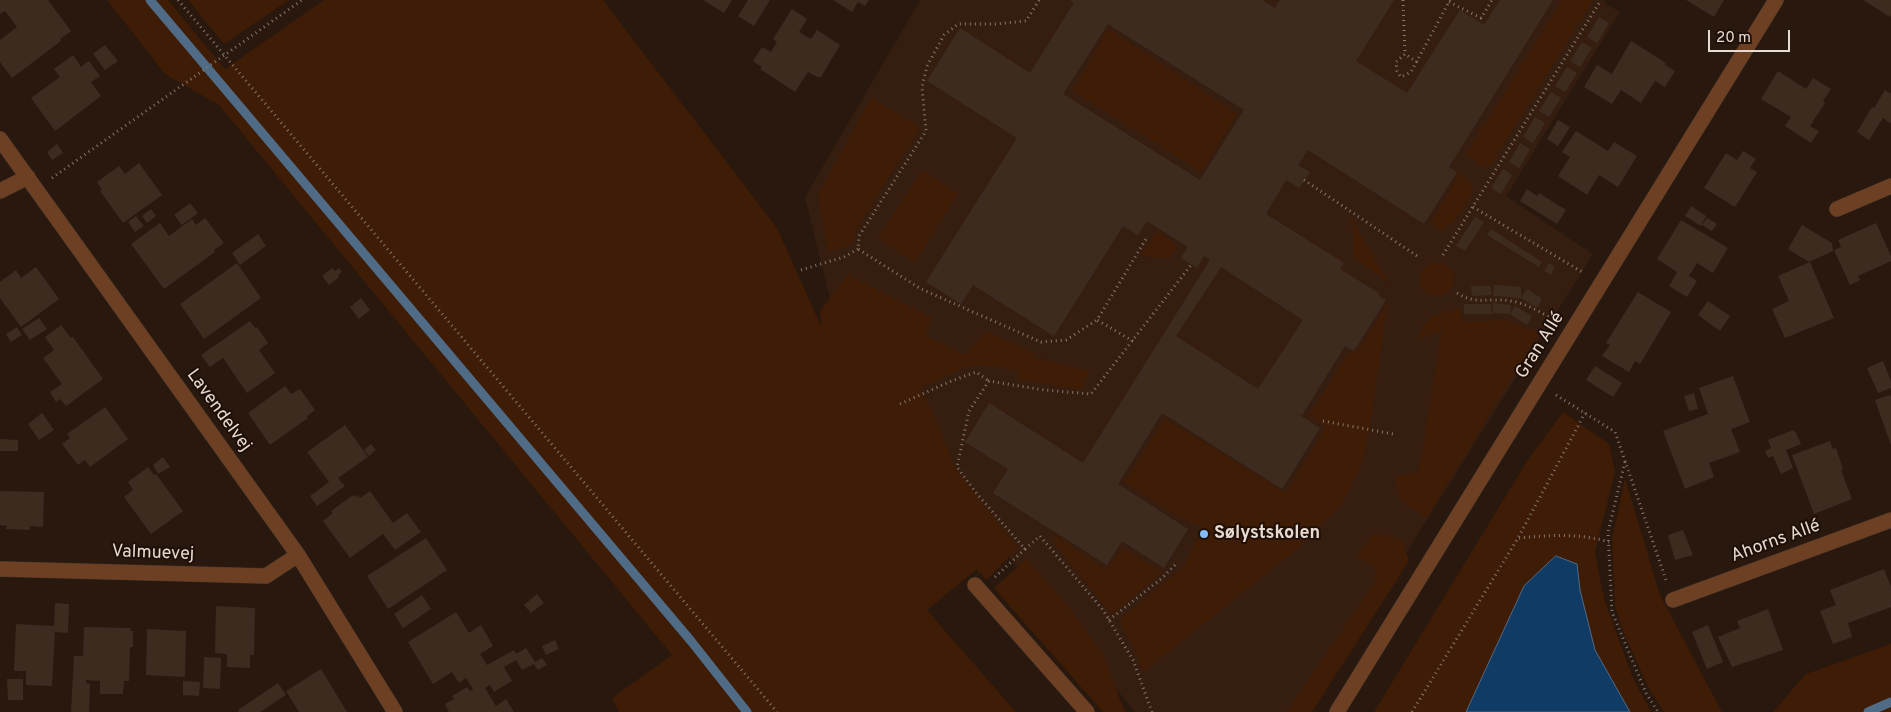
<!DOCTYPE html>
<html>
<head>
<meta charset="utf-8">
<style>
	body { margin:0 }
	#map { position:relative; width:1891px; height:712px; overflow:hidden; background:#29180e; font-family:Overpass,sans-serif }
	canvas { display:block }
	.scale { position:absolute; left:1708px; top:30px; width:82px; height:22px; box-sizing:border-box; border:2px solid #e7dad3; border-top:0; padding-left:6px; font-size:15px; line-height:18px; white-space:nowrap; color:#e7dad3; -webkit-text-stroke:4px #200f06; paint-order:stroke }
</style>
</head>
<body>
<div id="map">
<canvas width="1891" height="712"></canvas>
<div class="scale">20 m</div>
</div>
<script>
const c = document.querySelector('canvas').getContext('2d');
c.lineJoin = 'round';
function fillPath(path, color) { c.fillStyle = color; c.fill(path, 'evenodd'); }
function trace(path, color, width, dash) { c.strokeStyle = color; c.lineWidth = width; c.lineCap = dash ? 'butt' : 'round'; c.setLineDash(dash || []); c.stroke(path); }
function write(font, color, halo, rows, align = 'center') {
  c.font = font + ' Overpass,sans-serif'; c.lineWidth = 4; c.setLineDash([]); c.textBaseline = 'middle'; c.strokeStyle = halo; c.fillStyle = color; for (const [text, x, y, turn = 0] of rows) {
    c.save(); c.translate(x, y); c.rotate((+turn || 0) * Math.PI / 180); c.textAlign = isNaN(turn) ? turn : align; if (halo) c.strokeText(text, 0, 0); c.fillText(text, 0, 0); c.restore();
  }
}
const built = new Path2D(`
	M920,0H1605L1604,3L1620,12L1506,196L1593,254L1307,712H1135L844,355L805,197Z`);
const green = new Path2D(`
	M107,0H168L225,69L324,0H603L777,228L821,326L820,311L848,275L932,318L925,336L965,355L985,331L1034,353L1033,357L1090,371L1080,390L1018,379L1017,370L982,365L965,367L919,389L931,409L956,470L1018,548L986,580L981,573L979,574L977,569L927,610L1016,712H619L612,698L672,655L219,105L165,74Z
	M188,0H289L224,44Z
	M1562,0H1593L1490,166H1480L1466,154Z
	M1108,29L1237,114L1201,172L1073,91Z
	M871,98L920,127L857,228L851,245L828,253L818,195Z
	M922,170L958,193L915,262L878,239Z
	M1460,173L1469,181L1473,189C1467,203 1456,225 1441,231L1431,223Z
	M1351,218L1389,283L1353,257V227L1349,221Z
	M1158,231L1178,247L1169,259L1140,255Z
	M1420 279a17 17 0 1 1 34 0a17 17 0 1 1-34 0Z
	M1388,302L1367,445L1359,471L1341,505L1303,544L1143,672L1133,646L1119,620L1184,566L1203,527L1177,516L1125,482L1164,418L1286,493L1326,427L1309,416L1349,352L1357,353Z
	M1458,307L1463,322L1507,320L1539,333L1427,517C1407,504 1396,503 1395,477L1419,471L1442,331L1418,339C1430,309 1433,319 1458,307Z
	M1563,412L1609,444L1615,472L1595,552L1604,599L1633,678L1651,712H1374L1527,461Z
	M1625,478L1660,595L1722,712H1664L1648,687L1623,631L1615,606L1612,539Z
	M1382,533L1402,541L1409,561L1312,712H1287L1373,585L1377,574L1374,566L1357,557L1371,536Z
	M1056,536L1106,570L1122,548L1163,572L1112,615L1054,543Z
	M1027,559L1068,606L1102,653L1125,712H1103L994,588Z
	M1891,644V712H1773L1806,674Z`);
const water = new Path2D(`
	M1556,556L1577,564L1580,590L1595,650L1630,712H1466L1524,586Z`);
const stream = new Path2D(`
	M150,0L691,641L747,712
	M1868,712L1891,702`);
const building = new Path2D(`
	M0,0H48L71,31L60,39L61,41L12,78L0,62V40L17,27L5,11L0,14Z
	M703,0H732L724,13Z
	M748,0H770L754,26L738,16Z
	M833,0H869L865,6L858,2L852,12Z
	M1070,0H1262L1275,8L1280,0H1394L1356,61L1407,93L1460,10L1484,25L1500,0H1553L1449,167L1457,172L1424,224L1308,150L1298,165L1310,172L1299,188L1286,180L1266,214L1344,263L1340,269L1380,294L1379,296L1386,300L1354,351L1345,346L1302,415L1296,413L1320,428L1282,489L1162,413L1118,484L1188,529L1164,568L1122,541L1107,565L993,493L1008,469L965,442L989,403L1083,463L1210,260L1204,256L1197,268L1181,258L1188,247L1147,221L1138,235L1123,226L1054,336L973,285L961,304L926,282L1017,138L927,81L960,28L1030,73L1074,3ZM1108,24L1244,110L1200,180L1063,94ZM1221,267L1303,320L1258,389L1176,336Z
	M1686,0H1724L1714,17Z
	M1863,0H1891V15L1890,17Z
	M792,9L807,19L799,32L811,39L817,30L840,45L821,77H817L808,72L795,92L760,69L762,67L753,61L762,47L771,52L777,42L773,39Z
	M1599,17L1609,23L1597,43L1587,37Z
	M1631,41L1666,63L1665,65L1675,71L1665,87L1655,81L1641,103L1621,90L1612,104L1584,87L1597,65L1612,74Z
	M1582,42L1592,48L1580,67L1570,61Z
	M105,45L118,61L105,70L93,54Z
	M73,55L80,65V67L89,61L100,76L91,82L101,96L55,131L31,98L60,77L54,69Z
	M1567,67L1577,73L1565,92L1555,86Z
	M1778,71L1806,89L1813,78L1831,89L1823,101L1825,103L1810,126L1819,131L1811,143L1785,126L1791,117L1761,99Z
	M1885,90L1891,94V124L1883,118L1869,140L1857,132L1872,107L1874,108Z
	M1551,92L1561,98L1549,117L1539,111Z
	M1535,117L1545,123L1533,143L1523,137Z
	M1558,120L1570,127L1558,146L1547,139Z
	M1576,131L1608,151L1614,142L1637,156L1618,187L1599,175L1587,195L1558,176L1570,157L1562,152Z
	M1520,143L1530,149L1519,168L1509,162Z
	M57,144L63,153L52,160L47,152Z
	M1743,151L1756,159L1750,168L1757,172L1735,207L1704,188L1726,153L1737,160Z
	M139,163L162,195L123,223L100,191L102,190L97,182L119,166L125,174Z
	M1503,169L1512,175L1501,194L1491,188Z
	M1527,189L1537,196L1539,193L1566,210L1557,224L1520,201Z
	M190,203L198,213L182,225L174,215Z
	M1691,206L1706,216L1701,226L1685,216Z
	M151,209L156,216L147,223L142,216Z
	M136,216L144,226L135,232L128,222Z
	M1475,217L1484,222L1465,251L1456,246Z
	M205,218L224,243L214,250L215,252L164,289L131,244L160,223L169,236L192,219L196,225Z
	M1707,218L1717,224L1712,231L1702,225Z
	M1681,220L1728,248L1713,273L1697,263L1689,276L1697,281L1687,297L1669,286L1677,272L1657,259Z
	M1876,223L1891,256V261L1858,276L1860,280L1850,285L1834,250L1841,247L1838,240Z
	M1802,225L1832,243L1833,251L1809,262L1788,249Z
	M1491,229L1542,262L1539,267L1487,235Z
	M258,234L266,246L240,265L232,253Z
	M1810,262L1834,318L1785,338L1772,309L1789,301L1778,276Z
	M237,263L261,298L204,339L180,304Z
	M1549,263L1555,267L1551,275L1544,271Z
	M36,267L59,299L21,327L0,298V282L16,270L21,278Z
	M332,268L335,271L339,268L342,272L338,275L339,277L329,285L322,276Z
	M1494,285L1521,287V298L1493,296Z
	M1471,286H1491V295L1472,296Z
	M1527,289L1542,299L1537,308L1521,298Z
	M1638,292L1671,312L1640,364L1635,361L1629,372L1602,356L1610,345L1606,343Z
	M361,298L370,310L359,319L350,307Z
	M1708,301L1730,316L1720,331L1698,315Z
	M1493,303L1511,305L1510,314L1493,313Z
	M1464,304H1491L1492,314H1464Z
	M1515,306L1532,316L1527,325L1510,314Z
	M39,318L47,329L30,340L22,329Z
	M250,321L255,328L257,327L268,343L259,350L275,373L247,393L223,358L210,367L201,355Z
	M61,325L71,338L73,337L103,379L66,406L60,399L56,402L50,392L62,384L43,358L54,350L45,337Z
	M17,327L22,335L11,342L6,334Z
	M1883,361L1891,381V388L1878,393L1867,368Z
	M1595,366L1622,383L1613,397L1586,380Z
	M1733,376L1750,422L1731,429L1740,452L1709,463L1714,477L1685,489L1663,431L1708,414L1699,388Z
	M285,386L291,394L300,389L315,410L307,416L308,418L270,445L248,413Z
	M1694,393L1698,409L1689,411L1684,396Z
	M1890,395L1891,397V445L1875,400Z
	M105,407L128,439L90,467L85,460L78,465L62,444L70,438L67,434Z
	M42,413L54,430L39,440L28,424Z
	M345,425L368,457L338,478L345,486L317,506L310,496L329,482L307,452Z
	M1793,430L1794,432L1795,431L1801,444L1786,450L1793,468L1781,474L1773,456L1768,458L1765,451L1771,448L1768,440Z
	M0,439L18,440V451H0Z
	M1830,441L1833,449L1836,448L1843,469L1841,470L1852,499L1814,514L1792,455Z
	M371,444L376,450L369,456L364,450Z
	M163,457L170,467L158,474L153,465Z
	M148,467L154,475L156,474L183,511L151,534L124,497L133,490L128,482Z
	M0,491L44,492L43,527L30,526V530L6,529L7,526L0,525Z
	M370,491L393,523L407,513L421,532L395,550L383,534L350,558L323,521L333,513L331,511L353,495L356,497L358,495L360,498Z
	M1683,530L1693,555L1675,560L1668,535Z
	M426,538L447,570L388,609L367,576Z
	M1884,569L1891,587V607L1848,623L1852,637L1833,644L1820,611L1836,605L1830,590Z
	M537,594L544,603L531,613L524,605Z
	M422,595L431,609L403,628L394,614Z
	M55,603L69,604L68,633L55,632L52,686L26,685V671H14L16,624L54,626Z
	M216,606L255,608L254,655H250V668L227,667V654L215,653Z
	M1768,609L1783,650L1732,667L1718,637L1740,628L1737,621Z
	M456,612L469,633L481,625L493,646L480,654L487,665L514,650L516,654L526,648L535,662L542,658L547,665L538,670L534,664L522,670L516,660L504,667L512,681L494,692L490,685L485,688L496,706L506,699L514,712H449L445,704L454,699L452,696L467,687L470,691L473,689L466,678L459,683L452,672L433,684L408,642Z
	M1708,625L1723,662L1707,669L1692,632Z
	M84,627L131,628L130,631H133V647H130L129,681H124L123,694H100V681L86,680V683L90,684L89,712H71L74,656H83Z
	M147,629L186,631L185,677L146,675Z
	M555,640L559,649L546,655L542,646Z
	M204,657L221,658L220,689L203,688Z
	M321,669L347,712H299L286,691Z
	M7,679H23V700H8Z
	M183,681L200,682L199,696L183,695Z
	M278,683L286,695L260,712H239L238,710Z`);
const path = new Path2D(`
	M178,0L777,712
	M1039,0L1026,21L995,24H958L944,35L927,66L922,87L926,131L859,236L858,249L921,289L1041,342L1066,340L1097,320
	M1403,0L1405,54
	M1449,2L1481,18L1492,0
	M1417,62L1405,54L1396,62L1397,71L1401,77L1411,72L1450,0
	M52,178L302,0
	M1304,180L1420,258
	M1473,207L1584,273
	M1443,255L1601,0
	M801,270L844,257L858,249
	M1457,293C1478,306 1488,297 1511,301C1526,303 1541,313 1555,320
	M1133,341L1097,320L1146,239
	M1556,395L1615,432L1666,580
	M900,404L949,382L976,372L989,381
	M1323,421L1393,434
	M1625,462L1608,532L1612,612L1646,693L1658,712
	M1519,538C1549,535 1579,533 1609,542
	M1025,549L1040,536L1103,610L1133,660L1152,712
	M995,577L1025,549L977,494L957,467L969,411L989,381L1044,390L1091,394L1191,265
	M1109,620L1161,579L1177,563
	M1412,712L1518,538L1585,413`);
const minor = new Path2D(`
	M0,139L298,555L395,712
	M0,191L28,177
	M1837,209L1891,186
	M0,569L266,576L298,555
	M975,585L1087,712
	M1673,600L1891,520
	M1337,712L1776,0`);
const markers = [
	[1204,534,5,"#82bcfa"]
];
const streetNames = [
	["Gran Allé",1541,346,-58],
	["Lavendelvej",218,411,54],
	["Ahorns Allé",1776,542,-20],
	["Valmuevej",153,554,2]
];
const poiNames = [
	["Sølystskolen",1214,534]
];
fillPath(built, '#351e10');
fillPath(green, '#3e1c05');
fillPath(water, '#103b65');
trace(water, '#506b86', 1);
trace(stream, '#506b86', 9);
fillPath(building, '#3e2b20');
trace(minor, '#44332a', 16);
trace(path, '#877870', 3, [1, 4]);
trace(minor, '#6d4023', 15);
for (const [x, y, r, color] of markers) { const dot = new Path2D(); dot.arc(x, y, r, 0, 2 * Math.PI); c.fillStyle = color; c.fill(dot); trace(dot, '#200f06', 2); }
write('18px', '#e7dad3', '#200f06', streetNames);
write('bold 18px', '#e7dad3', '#200f06', poiNames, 'left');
</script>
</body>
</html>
